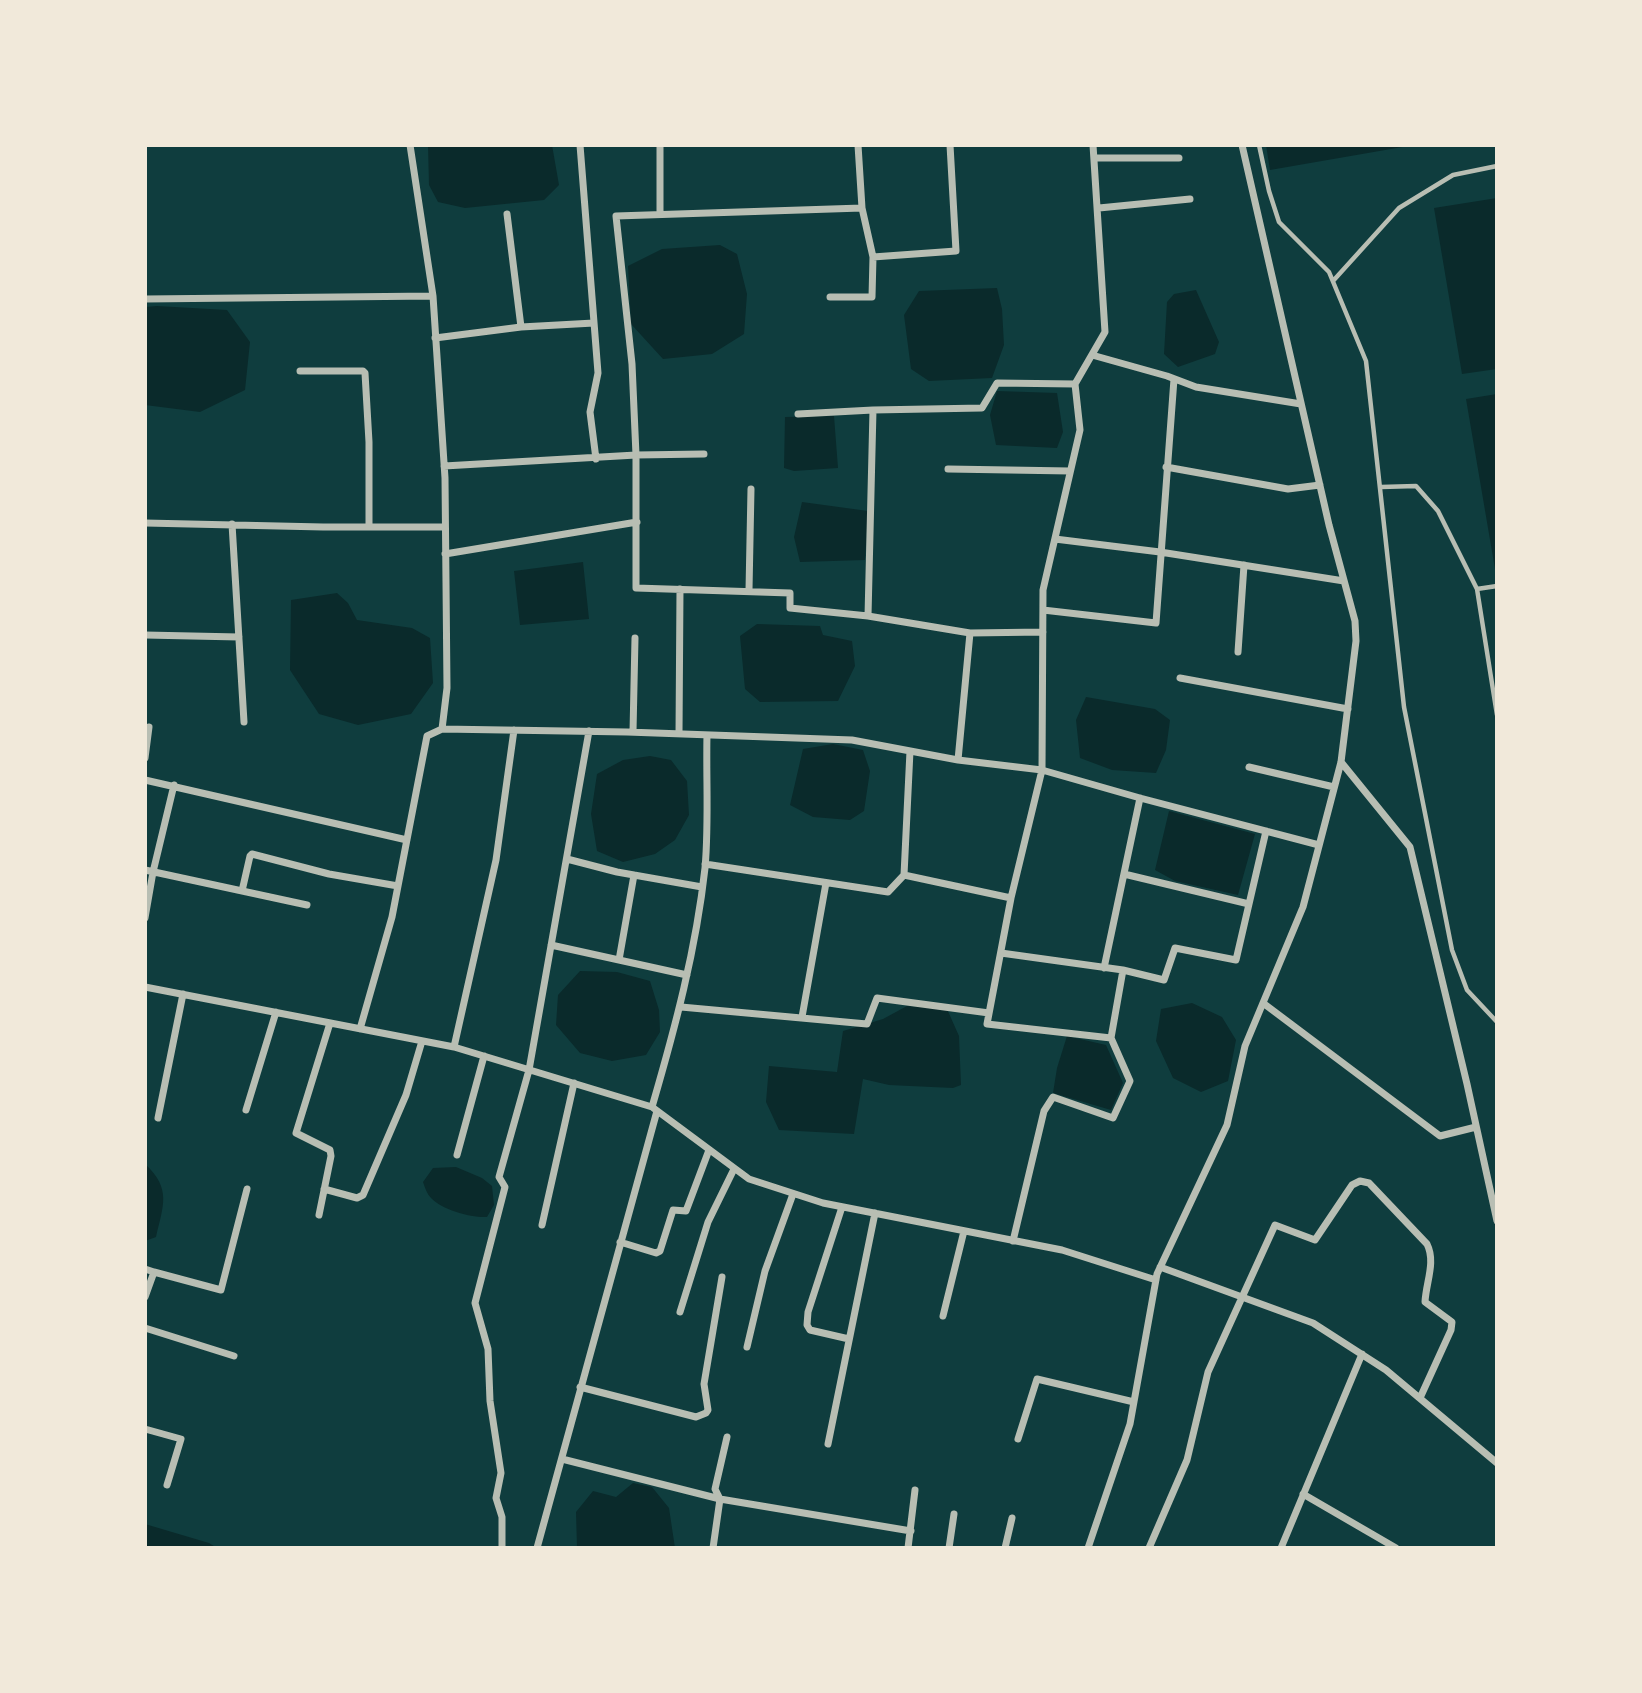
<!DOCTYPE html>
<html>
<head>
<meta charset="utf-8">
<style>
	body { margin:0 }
	#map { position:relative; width:1642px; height:1693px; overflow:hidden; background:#0f3d3e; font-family:"Archivo Narrow",sans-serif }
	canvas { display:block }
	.frame { position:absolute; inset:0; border:147px solid #f1e9da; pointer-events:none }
</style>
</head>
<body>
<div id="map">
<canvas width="1642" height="1693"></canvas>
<div class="frame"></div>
</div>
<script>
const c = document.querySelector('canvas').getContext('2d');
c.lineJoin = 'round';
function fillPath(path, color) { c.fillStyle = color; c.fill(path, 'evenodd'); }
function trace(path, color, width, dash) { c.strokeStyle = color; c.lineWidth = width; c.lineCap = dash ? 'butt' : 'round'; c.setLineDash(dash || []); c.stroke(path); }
const water = new Path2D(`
	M428,145H552L559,185L544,200L465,208L438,202L429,185Z
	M1266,145H1414L1270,170Z
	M1497,198V369L1462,374L1434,208Z
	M720,245L737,254L747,294L744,334L712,354L663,359L631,324L628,266L662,249Z
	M997,288L1002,309L1004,345L992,378L929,381L911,369L904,315L919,291Z
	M1196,290L1219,342L1215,354L1178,367L1164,354L1167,302L1174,294Z
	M157,306L227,310L250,342L245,390L200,412L145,405V307Z
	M997,391L1057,393L1063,432L1057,448L996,445L990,415Z
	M1497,394V569H1495L1466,399Z
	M834,416L838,468L794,471L784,468L785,417Z
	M802,502L868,511L865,560L800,562L794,537Z
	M583,562L589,619L520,625L514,571Z
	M337,593L348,603L357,620L412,628L430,638L433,683L411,714L358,725L319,714L290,670L291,600Z
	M757,624L820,626L823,635L852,641L855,666L838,701L760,702L745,689L740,636Z
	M1086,697L1155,709L1170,720L1166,750L1156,773L1112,770L1080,758L1076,720Z
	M833,744L863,750L870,771L864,811L850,820L813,817L790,805L803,749Z
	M650,756L671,760L687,781L689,815L675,840L655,854L623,862L597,851L591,814L597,774L623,760Z
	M1169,811L1255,834L1238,895L1175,881L1155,870Z
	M580,971L617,972L650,981L659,1010L660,1032L646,1055L612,1061L580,1053L556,1025L558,995Z
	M1192,1003L1222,1017L1236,1040L1228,1081L1201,1092L1173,1078L1156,1041L1161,1009Z
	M907,1006L947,1009L959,1036L961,1085L953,1088L889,1085L863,1079L854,1134L779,1130L766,1102L769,1066L837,1072L843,1031L883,1019Z
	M1067,1036L1106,1045L1123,1083L1111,1110L1053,1093L1057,1068Z
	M145,1164C172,1189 163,1206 156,1237L145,1241Z
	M456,1167L482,1178L492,1186L494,1205L487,1217C472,1218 442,1210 431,1198C427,1194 425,1188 423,1182L433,1168Z
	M633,1483L652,1487L669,1508L675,1548H577L576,1512L593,1491L616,1497Z
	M145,1524L209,1543L217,1548H145Z`);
const service = new Path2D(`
	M1259,145L1269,191L1279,222L1329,272L1366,361L1404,707L1452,950L1467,990L1497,1022
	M1333,281L1399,208L1453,175L1497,166
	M1381,487L1416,486L1438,511L1477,589L1497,715
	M1477,589L1497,586`);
const minor = new Path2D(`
	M580,145L598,373L590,412L596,459
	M858,145L862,208L873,257
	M1094,158H1179
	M862,208L616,216L632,364L636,455V588L790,593V608L868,616L970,633L1043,632
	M1099,208L1190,199
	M507,214L521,327
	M660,214V145
	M830,297H872L873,257L956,251L950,145
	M145,299L433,296
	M435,338L521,327L594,323
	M1092,355L1167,376L1196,387L1301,404
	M300,371H363L365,373L369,442V527
	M798,414L873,410L982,408L997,383L1075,384
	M444,466L636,455L704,454
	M1166,467L1288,489L1320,485
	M948,469L1070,471
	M145,523L323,527H445
	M232,524L244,722
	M1055,539L1160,552L1344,581
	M445,554L637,522
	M749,590L751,489
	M1043,610L1156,623L1174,379
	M868,616L873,410
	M145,635L239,637
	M1238,652L1244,565
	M1180,678L1348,709
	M442,729L627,732L852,740L958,760L1042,770L1140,798L1319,845
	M633,732L635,638
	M679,734L680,589
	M145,758L149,727
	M958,760L970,633
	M1341,762L1410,847L1467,1084L1497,1221
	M1249,767L1334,787
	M145,780L407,840
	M567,859L617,872L702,887
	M705,864L888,892L904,875L1011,898
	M145,870L307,905
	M1124,874L1249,904
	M904,875L910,751
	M242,891L250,856L252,854L329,874L398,886
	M145,918L153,872L174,785
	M551,945L687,975
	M1001,953L1123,970L1164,980L1175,948L1236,960L1266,831
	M619,960L634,875
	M1104,968L1140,798
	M145,987L454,1047L652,1107L749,1179L823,1203L1062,1250L1156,1280
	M1263,1003L1440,1136L1476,1127
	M681,1007L867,1024L877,998L989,1013
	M802,1017L826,883
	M360,1029L392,917L427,736L442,729L447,688L445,478L433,296L410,145
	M1111,1038L1123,970
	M454,1047L496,860L514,730
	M652,1107C675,1028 696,950 705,868C709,824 706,779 707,735
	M246,1110L276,1012
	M158,1118L183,994
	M457,1155L484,1056
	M324,1189L357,1198L363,1195L406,1095L422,1041
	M842,1207L808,1312L807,1325L810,1330L849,1339
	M319,1215L331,1156L330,1150L296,1133L330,1023
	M542,1225L574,1083
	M1013,1241L1044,1111L1053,1097L1113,1118L1130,1081L1111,1038L987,1024L1011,898L1042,770L1043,590L1080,430L1075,384L1105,332L1093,145
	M620,1242L656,1253L660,1251L673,1210L686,1211L709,1150
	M1160,1267L1313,1323L1386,1370L1497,1463
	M145,1269L154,1272L145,1297
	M154,1272L221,1290L247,1189
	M680,1312L708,1222L734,1169
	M943,1316L964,1231
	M145,1328L234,1356
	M747,1347L765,1271L793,1194
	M580,1387L696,1417L706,1413L708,1410L704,1384L722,1277
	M145,1429L181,1439L167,1485
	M1018,1439L1037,1379L1134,1402
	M828,1444L875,1213
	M562,1459L720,1499L911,1531
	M1303,1494L1396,1548
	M502,1548V1517L496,1498L501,1473L490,1401L488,1349L475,1303L505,1187L499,1177L529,1070L589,731
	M537,1548L657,1111
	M713,1548L720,1499L715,1489L727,1437
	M908,1548L915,1490
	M949,1548L954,1514
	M1005,1548L1012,1518
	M1088,1548L1130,1424L1157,1274L1227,1125L1245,1046L1303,907L1341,762L1356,641L1355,621L1329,525L1242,145
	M1149,1548L1187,1460L1208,1372L1275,1225L1315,1240L1352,1185L1360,1181L1369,1183L1427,1244C1436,1262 1426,1282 1425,1302L1452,1322L1451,1330L1420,1398
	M1281,1548L1362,1354`);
fillPath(water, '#0a2a2b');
trace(service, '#b8beb3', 4.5);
trace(minor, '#b8beb3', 7);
</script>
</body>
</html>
